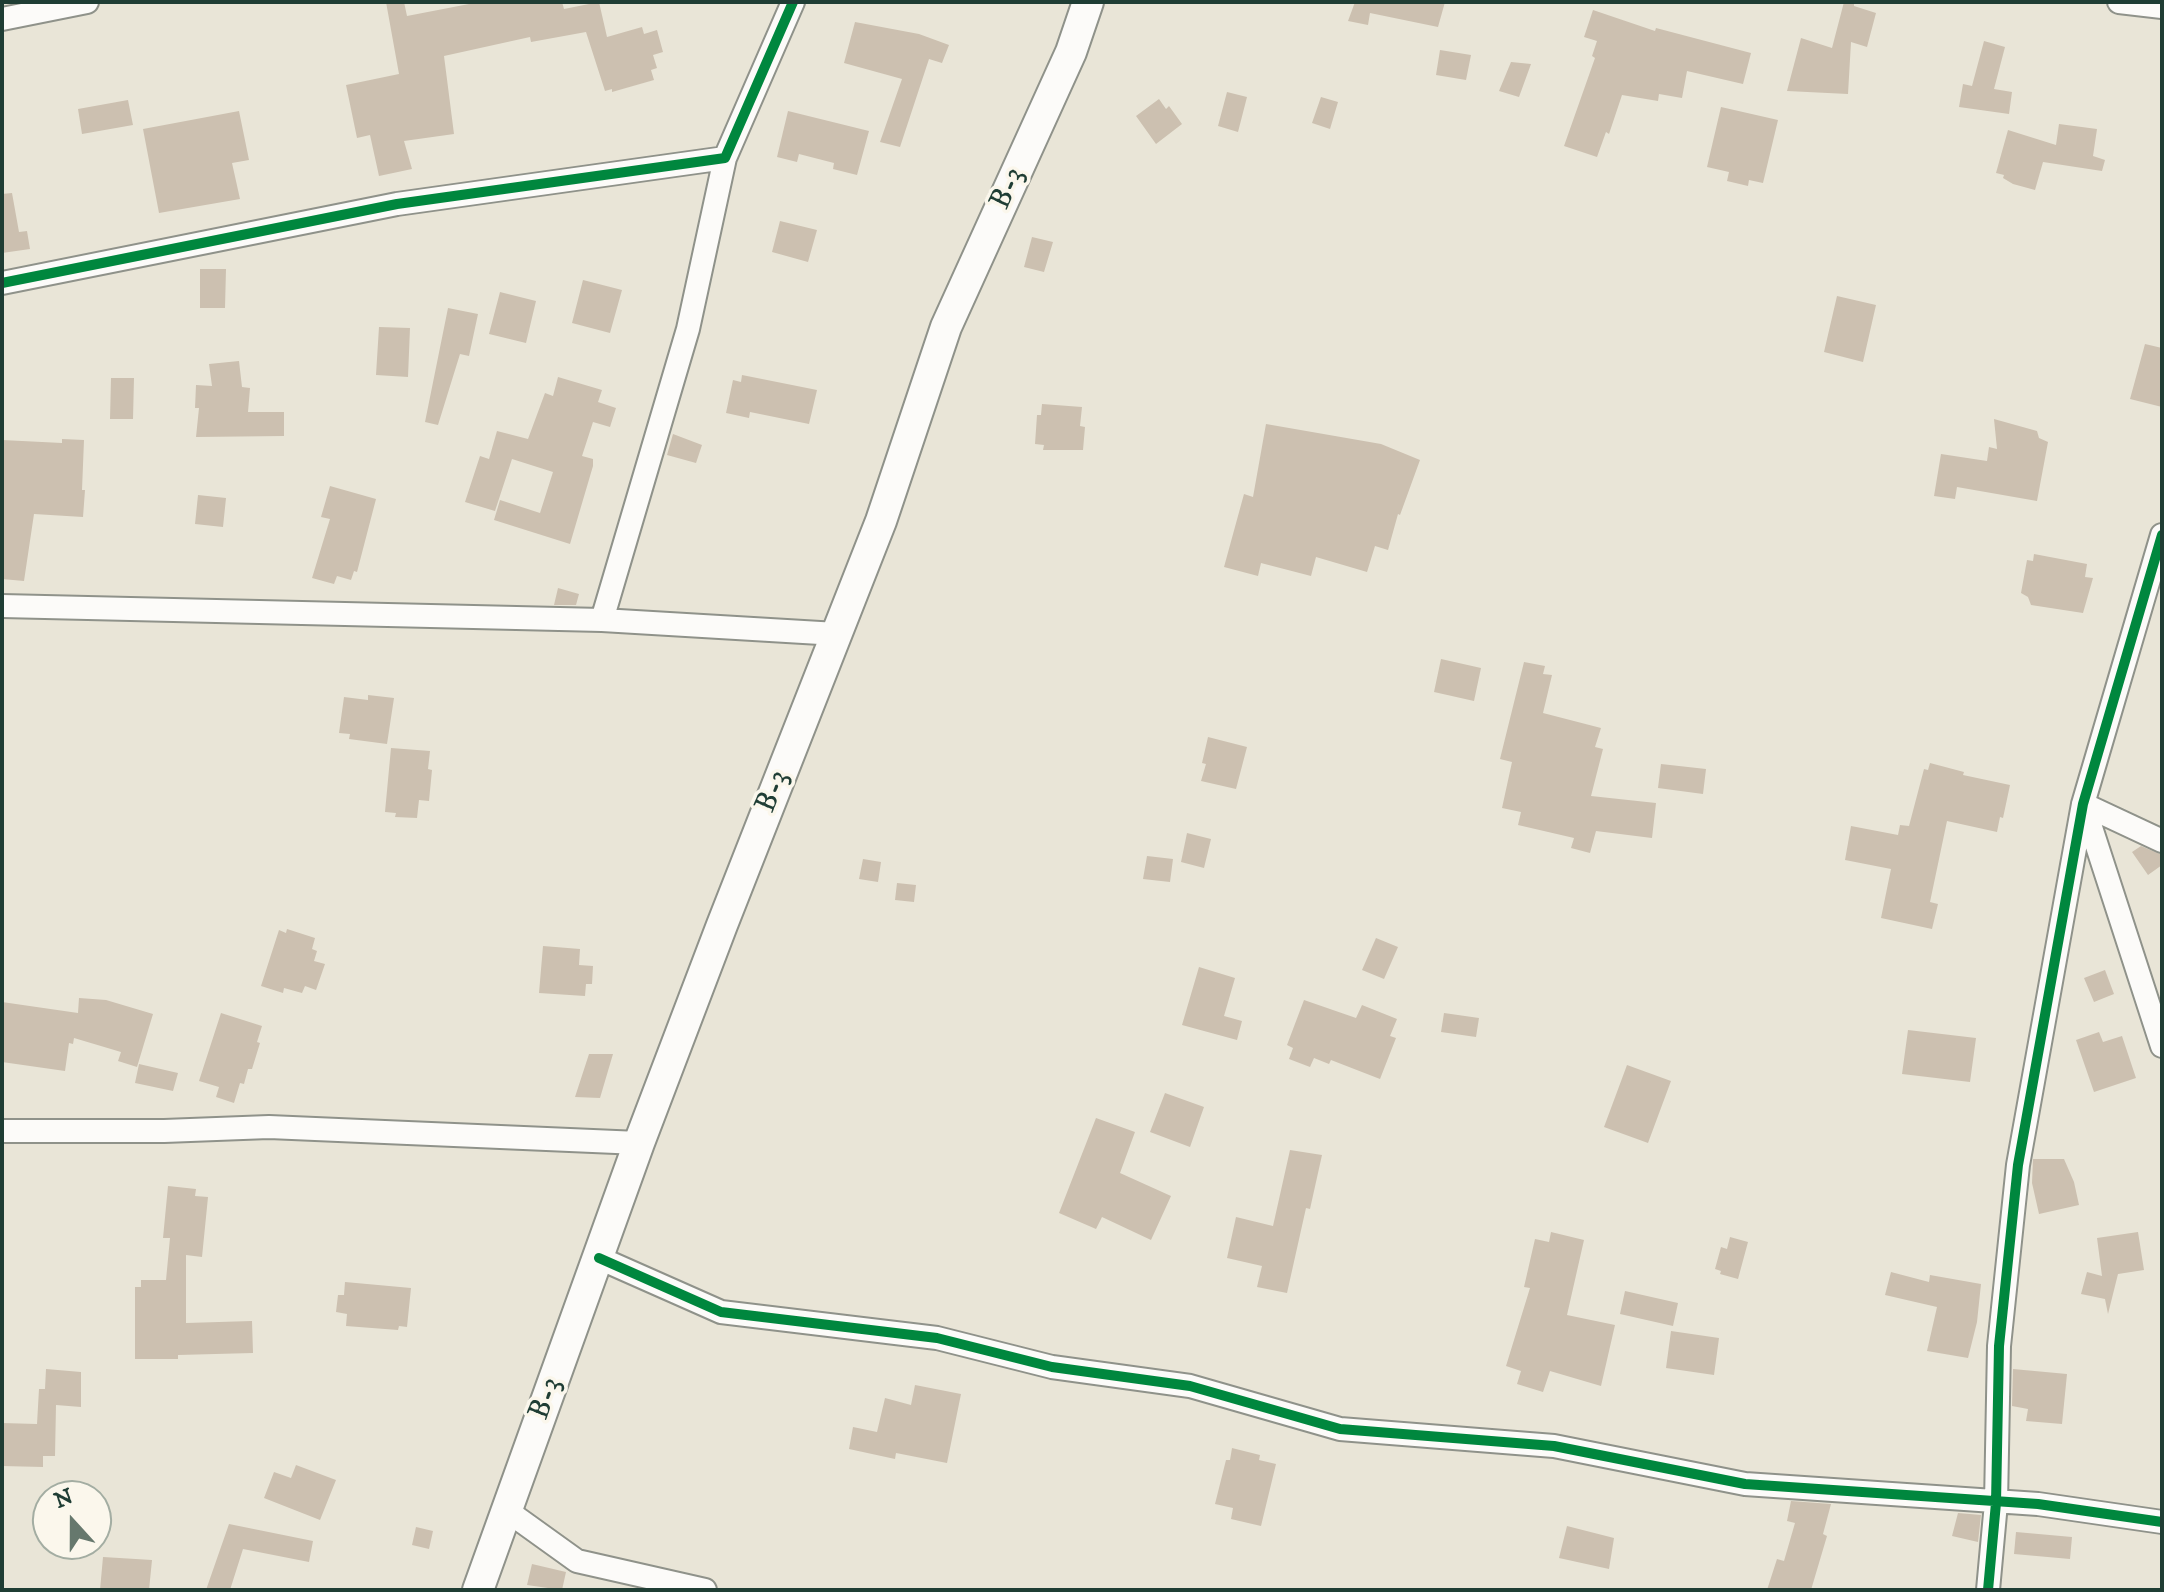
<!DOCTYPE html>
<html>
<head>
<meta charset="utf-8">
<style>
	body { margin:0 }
	#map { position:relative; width:2164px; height:1592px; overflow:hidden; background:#e9e5d7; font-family:"IM FELL DW Pica",serif }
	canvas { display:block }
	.frame { position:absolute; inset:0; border:4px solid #1f3d34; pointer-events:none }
	.north { position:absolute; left:32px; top:1480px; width:80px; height:80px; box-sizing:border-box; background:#fbf7ec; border:2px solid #a3ada2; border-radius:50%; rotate:339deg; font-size:22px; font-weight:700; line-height:32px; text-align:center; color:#1f3d34 }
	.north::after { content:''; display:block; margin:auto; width:28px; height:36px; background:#66786d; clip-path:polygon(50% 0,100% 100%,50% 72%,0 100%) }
</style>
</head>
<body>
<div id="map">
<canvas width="2164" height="1592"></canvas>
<div class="frame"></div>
<div class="north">N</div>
</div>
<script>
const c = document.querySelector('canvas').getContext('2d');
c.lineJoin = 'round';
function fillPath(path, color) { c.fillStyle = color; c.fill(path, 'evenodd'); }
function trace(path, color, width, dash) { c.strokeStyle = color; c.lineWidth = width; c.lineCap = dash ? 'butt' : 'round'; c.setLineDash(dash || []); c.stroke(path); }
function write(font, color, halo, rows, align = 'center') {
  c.font = font + ' "IM FELL DW Pica",serif'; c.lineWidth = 7; c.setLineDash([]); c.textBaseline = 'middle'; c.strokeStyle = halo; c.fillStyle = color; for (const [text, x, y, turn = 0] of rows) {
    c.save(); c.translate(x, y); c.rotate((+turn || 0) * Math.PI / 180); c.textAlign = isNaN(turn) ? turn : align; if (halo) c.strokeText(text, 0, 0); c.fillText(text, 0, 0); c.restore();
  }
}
const building = new Path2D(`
	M386,2H404L407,16L469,4V2H562L564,9L599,2L607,37L642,27L644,34L657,30L663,52L653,55L657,68L651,70L654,80L612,92V89L605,91L586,32L531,42L530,37L444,56L454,134L404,141L412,169L379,176L370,135L357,138L346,85L399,74Z
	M1355,2H1445L1438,27L1370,13L1368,25L1348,21Z
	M1844,2H1854V6L1876,13L1867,47L1851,42L1848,94L1787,91L1801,38L1832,48Z
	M1593,10L1655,31L1656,28L1751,53L1743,84L1687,71L1682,98L1659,94L1658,101L1622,95L1609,134L1606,132L1597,157L1564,146L1595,58L1592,56L1597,41L1584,37Z
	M855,22L919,34L949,45L942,63L929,59L900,147L880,142L902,79L844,63Z
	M1984,41L2005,47L1994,89L2012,92L2009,114L1959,107L1963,84L1972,86Z
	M1440,50L1471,55L1466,80L1436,75Z
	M1511,62L1531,64L1519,97L1499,91Z
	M1227,92L1247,97L1238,132L1218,126Z
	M1321,97L1338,102L1330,129L1312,123Z
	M1159,99L1166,109L1169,106L1182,124L1156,144L1136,116Z
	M128,100L133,125L82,134L78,109Z
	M1721,107L1778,120L1763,183L1749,180L1748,186L1727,181L1729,172L1707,167Z
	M239,111L249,160L232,163L240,199L159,213L143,129Z
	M788,111L869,131L857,175L833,169L834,163L799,154L797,162L777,157Z
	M2059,124L2097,129L2093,156L2105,160L2102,171L2043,162L2035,190L2013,184L2003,178L2004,175L1996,173L2008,130L2056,145Z
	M12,193L19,232L27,231L30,249L2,253V194Z
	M780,221L817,230L808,262L772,252Z
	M1032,237L1053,242L1044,272L1024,267Z
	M200,269H226L225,308H200Z
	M583,280L622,290L610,333L572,323Z
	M500,292L536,301L526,343L489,334Z
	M1837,296L1876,305L1863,362L1824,352Z
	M448,308L478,314L469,356L460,354L438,425L425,422Z
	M379,327L410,328L408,377L376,375Z
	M2145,344L2162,348V407L2130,399Z
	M239,361L242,387L250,388L248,412H284V436L196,437L199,408H195L196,385L212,386L209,364Z
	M742,375L817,390L809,424L750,412L749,418L726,413L733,380L741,382Z
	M558,377L602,390L598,402L616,408L610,427L593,422L582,456L593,459V466L570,544L494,520L500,500L540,513L553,472L512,459L495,511L465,502L480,456L489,459L497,431L528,439L545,393L553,396Z
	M111,378H134L133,419H110Z
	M1042,404L1082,407L1080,426L1085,427L1083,450H1043L1044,445L1035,444L1037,415H1041Z
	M1994,419L2037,431L2039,438L2048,442L2037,501L1957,487L1955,499L1934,496L1941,454L1987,461L1989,447L1997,449Z
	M1266,424L1381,444L1420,460L1400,515L1398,514L1388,550L1375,546L1367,572L1316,557L1311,576L1261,563L1258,576L1224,567L1244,494L1253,497Z
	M673,434L702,445L696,463L667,455Z
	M62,439L84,440L82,490H85L83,517L34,514L24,581L2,579V440L62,443Z
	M330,486L376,499L357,572L354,571L351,580L337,576L334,584L312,578L330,519L321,517Z
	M198,495L226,498L223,527L195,524Z
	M2034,554L2087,564L2085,577L2093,578L2083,613L2031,605L2028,597L2021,593L2027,560L2033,561Z
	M558,588L579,594L576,605H554Z
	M1441,659L1481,668L1474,701L1434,692Z
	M1524,662L1545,666L1543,674L1552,675L1543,713L1601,728L1595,747L1603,749L1591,796L1656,803L1652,838L1596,831L1590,853L1571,848L1574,838L1518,825L1521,812L1502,808L1512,762L1500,759Z
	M368,695L394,698L387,744L349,739L350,734L339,733L344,697L368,700Z
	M1208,737L1247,747L1236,789L1201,781L1206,764L1202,763Z
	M391,748L430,751L428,769L432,770L429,801L419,800L417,818L395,817L396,813L385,812Z
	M1930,763L1964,772L1963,775L2010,785L2003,818L2000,817L1997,832L1947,821L1930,902L1938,904L1932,929L1881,918L1891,869L1845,860L1851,826L1898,835L1900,825L1909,826L1924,769L1928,770Z
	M1661,764L1706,769L1703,794L1658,788Z
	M1187,833L1211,839L1204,868L1181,862Z
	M2141,846L2162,855V865L2148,875L2132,852Z
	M1147,856L1173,859L1170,882L1143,879Z
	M863,859L881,862L878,882L859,879Z
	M897,883L916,885L914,902L895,900Z
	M287,929L315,938L312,949L317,951L314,961L325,964L316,990L305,986L302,993L284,988L283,993L261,986L279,930L286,933Z
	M1376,938L1398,947L1384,979L1362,970Z
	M543,946L580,949L579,965L593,966L592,984H586L585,996L539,993Z
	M1199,967L1235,978L1224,1016L1242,1021L1237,1040L1182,1025Z
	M2105,970L2114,994L2094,1002L2084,978Z
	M79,998L106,1000L153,1014L137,1067L118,1061L121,1052L74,1038L73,1044L69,1043L65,1071L2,1062V1002L78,1013Z
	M1304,1000L1356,1018L1362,1005L1397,1019L1390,1036L1396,1038L1380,1079L1331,1060L1329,1064L1314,1058L1310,1067L1289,1059L1293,1048L1287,1045Z
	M221,1013L262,1026L257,1042L260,1043L252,1069H248L244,1084L240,1083L234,1103L216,1097L219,1087L199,1081Z
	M1444,1013L1479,1018L1476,1037L1441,1032Z
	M1908,1030L1976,1038L1970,1082L1902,1074Z
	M2099,1032L2103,1042L2122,1036L2136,1078L2094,1092L2076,1040Z
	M589,1054H613L600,1098L575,1097Z
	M139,1064L178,1073L173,1091L135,1083Z
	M1627,1065L1671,1081L1648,1143L1604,1127Z
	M1165,1093L1204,1107L1190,1147L1150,1132Z
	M1096,1118L1135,1132L1120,1173L1171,1196L1151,1240L1102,1217L1096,1229L1059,1213Z
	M1290,1150L1322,1155L1310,1209L1306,1208L1287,1293L1257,1287L1262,1266L1227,1258L1236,1217L1273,1226Z
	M2033,1159H2064L2074,1182L2079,1205L2039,1214L2032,1183Z
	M168,1186L196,1189L195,1196L208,1197L202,1257L186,1255V1323L252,1321L253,1353L178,1355V1359H135V1287H141V1280H166L170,1238H163Z
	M1551,1232L1584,1240L1567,1315L1615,1325L1601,1386L1550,1371L1543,1392L1517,1384L1521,1371L1506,1366L1530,1288L1524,1287L1535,1239L1549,1242Z
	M2138,1232L2144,1270L2118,1274L2108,1314L2105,1299L2081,1294L2087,1272L2102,1276L2097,1238Z
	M1730,1237L1748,1242L1738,1279L1720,1274L1721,1271L1715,1269L1721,1247L1727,1249Z
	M1891,1272L1929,1282L1930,1275L1981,1284L1977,1322L1968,1358L1927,1351L1937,1307L1885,1295Z
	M345,1282L411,1288L407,1327L399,1326L398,1330L346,1326L347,1314L336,1312L338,1295H344Z
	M1625,1291L1678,1303L1673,1326L1620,1314Z
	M1671,1331L1719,1338L1714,1375L1666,1368Z
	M46,1369L81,1372V1407L56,1405L55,1456H43V1467L2,1466V1423L37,1424L39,1389H45Z
	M2013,1369L2067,1374L2062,1424L2026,1421L2028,1409L2012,1406Z
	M915,1385L961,1394L947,1463L896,1453L895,1459L849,1449L853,1427L877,1432L885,1398L911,1405Z
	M1232,1448L1260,1455L1259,1460L1276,1464L1261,1526L1231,1519L1233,1508L1215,1504L1226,1460H1230Z
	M296,1465L336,1480L320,1520L264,1498L274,1472L291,1478Z
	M1791,1501L1831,1504L1823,1534L1827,1536L1811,1590H1767L1777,1559L1784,1561L1795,1523L1787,1521Z
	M1958,1513L1981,1515L1978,1542L1952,1536Z
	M229,1524L313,1541L309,1562L243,1549L230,1590H206Z
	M1567,1526L1614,1538L1609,1569L1559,1558Z
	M416,1527L433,1531L429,1549L412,1545Z
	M2016,1532L2072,1537L2070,1559L2014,1554Z
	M103,1557L152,1560L149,1590H100Z
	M532,1564L566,1572L562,1590L527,1585Z`);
const street = new Path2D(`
	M2119,2L2162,7
	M2,19L87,2
	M2,283L397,204L725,158L793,2
	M2,606L602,620L837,634
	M602,620L688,329L725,158
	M2083,804L2162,841
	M2085,809L2162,1046
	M2,1131H164L269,1127L639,1143
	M599,1258L721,1312L937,1338L1052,1367L1190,1386L1340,1429L1554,1446L1745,1484L2038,1504L2162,1522
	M506,1510L577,1561L705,1590
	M1988,1590L1996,1503L1999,1346L2018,1165L2083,804L2162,535`);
const secondary = new Path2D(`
	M478,1590L639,1143L722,925L881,521L946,327L1071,52L1088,2`);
const cycleway = new Path2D(`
	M2,283L397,204L725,158L793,2
	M599,1258L721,1312L937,1338L1052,1367L1190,1386L1340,1429L1554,1446L1745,1484L2038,1504L2162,1522
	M1988,1590L1996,1503L1999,1346L2018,1165L2083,804L2162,535`);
const streetNames = [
	["B-3",1009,189,-66],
	["B-3",774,792,-68],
	["B-3",547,1399,-70]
];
fillPath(building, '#ccc0b0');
trace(street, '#8f928a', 26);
trace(secondary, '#8f928a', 34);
trace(street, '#fcfbf9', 22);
trace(secondary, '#fcfbf9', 30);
trace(cycleway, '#00873e', 10);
write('30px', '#1f3d34', '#fbf7ec', streetNames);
</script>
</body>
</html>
